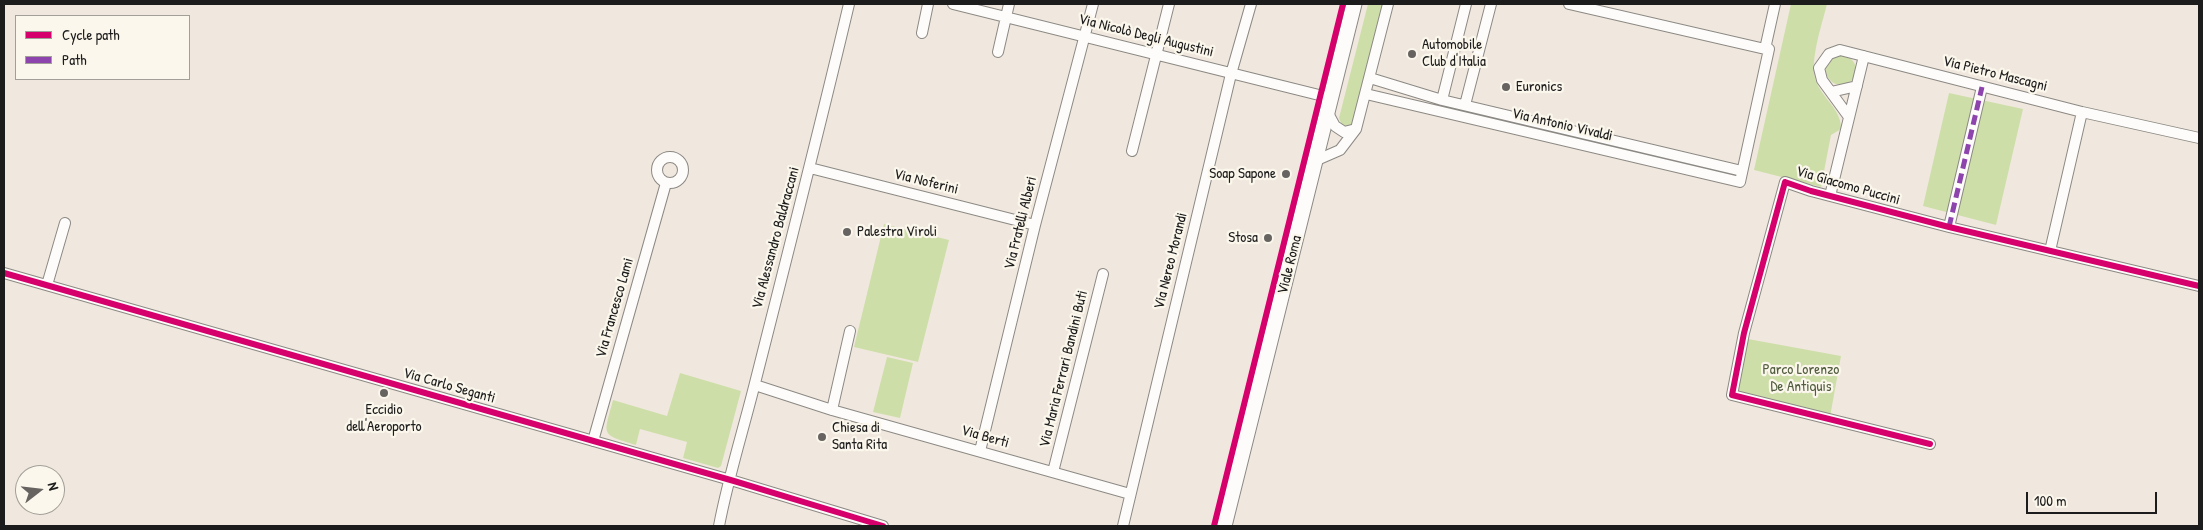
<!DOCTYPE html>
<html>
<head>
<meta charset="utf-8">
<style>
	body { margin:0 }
	#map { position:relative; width:2203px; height:530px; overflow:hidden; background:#f0e8de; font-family:"Patrick Hand",sans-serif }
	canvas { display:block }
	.frame { position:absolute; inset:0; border:5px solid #1c1c1c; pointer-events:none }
	.legend { position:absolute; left:15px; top:15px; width:175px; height:65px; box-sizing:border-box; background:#fbf7ec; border:1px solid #a29f99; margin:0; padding:6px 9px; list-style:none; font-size:15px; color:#1c1c1c }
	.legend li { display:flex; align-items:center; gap:10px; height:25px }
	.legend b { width:25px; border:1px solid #a29f99 }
	.north { position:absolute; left:15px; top:465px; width:50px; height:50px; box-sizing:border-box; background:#fbf7ec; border:1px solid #a29f99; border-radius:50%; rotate:74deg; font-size:14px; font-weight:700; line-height:20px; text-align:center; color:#1c1c1c }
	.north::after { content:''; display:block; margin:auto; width:18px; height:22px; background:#666360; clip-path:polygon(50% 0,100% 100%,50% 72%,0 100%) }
	.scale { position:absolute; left:2026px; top:492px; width:131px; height:22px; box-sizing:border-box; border:2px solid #1c1c1c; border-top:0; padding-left:6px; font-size:15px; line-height:18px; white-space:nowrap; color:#1c1c1c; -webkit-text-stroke:4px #fbf7ec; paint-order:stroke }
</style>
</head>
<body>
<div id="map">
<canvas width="2203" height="530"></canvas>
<div class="frame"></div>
<ul class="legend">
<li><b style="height:6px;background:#d6006c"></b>Cycle path</li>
<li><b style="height:6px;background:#8e44ad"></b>Path</li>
</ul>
<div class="north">N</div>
<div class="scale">100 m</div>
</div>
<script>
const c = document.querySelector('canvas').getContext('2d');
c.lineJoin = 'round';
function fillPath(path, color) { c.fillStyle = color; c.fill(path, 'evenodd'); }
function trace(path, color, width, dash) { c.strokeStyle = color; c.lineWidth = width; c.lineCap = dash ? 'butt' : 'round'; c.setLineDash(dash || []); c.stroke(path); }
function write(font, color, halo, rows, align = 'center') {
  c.font = font + ' "Patrick Hand",sans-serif'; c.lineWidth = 4.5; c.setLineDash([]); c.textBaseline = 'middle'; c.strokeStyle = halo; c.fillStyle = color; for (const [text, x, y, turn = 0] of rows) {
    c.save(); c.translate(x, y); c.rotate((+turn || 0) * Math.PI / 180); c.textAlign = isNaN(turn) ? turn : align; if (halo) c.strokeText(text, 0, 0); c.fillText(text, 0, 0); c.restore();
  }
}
const green = new Path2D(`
	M1368,4H1383L1354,120L1351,125L1345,126L1341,123L1339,118Z
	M1791,4H1827C1822,25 1809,61 1816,81C1822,98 1842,110 1841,129L1831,135L1821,187L1754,170Z
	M1826 70a15 15 0 1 1 30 0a15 15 0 1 1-30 0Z
	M1949,93L2023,109L1996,225L1923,206Z
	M884,224L949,240L918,362L854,347Z
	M1748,339L1841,356L1830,417L1737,392Z
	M887,357L913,363L900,418L873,412Z
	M680,373L741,391L721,466L718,468L683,458L687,442L640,429L636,445C599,434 604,435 613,400L667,416Z`);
const street = new Path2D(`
	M953,4L1331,98
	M1569,4L1765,49
	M922,33L928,4
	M998,52L1009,4
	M1370,78L1442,100L1742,171
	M1831,92L1857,86
	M1366,94L1740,182L1769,49H1765L1775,4
	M1442,100L1466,4
	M1465,105L1491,4
	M1328,113L1335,126L1344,132L1356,129
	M1849,117L1822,80L1819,68L1829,54L1840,50L2082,112L2199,138
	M1132,151L1169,4
	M657 170a13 13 0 1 1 26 0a13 13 0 1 1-26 0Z
	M1317,160L1340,150L1356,129L1388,4
	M810,168L1035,225
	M1830,196L1864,56
	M1949,227L1982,87
	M2050,251L2082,112
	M4,273L734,481L883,526
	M47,285L65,223
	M755,385L832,410L1130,494
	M832,410L850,331
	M593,441L666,183
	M1930,444L1732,395L1744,333L1785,182L1811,191L1949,227L2199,286
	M980,451L1035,225L1093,4
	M1053,472L1103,274
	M719,526C728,478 743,431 755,383C787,257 819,131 849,4
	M1123,526L1231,74L1251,4`);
const primary = new Path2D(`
	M1224,526L1354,4`);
const quiet = new Path2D(`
	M1949,227L1982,87`);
const cycleway = new Path2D(`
	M4,273L734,481L883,526
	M1930,444L1732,395L1744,333L1785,182L1811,191L1949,227L2199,286
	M1214,526L1343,4`);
const markers = [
	[1412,54,5,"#666360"],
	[1506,87,5,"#666360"],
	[1286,174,5,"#666360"],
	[847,232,5,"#666360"],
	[1268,238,5,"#666360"],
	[384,393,5,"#666360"],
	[822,437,5,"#666360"]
];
const streetNames = [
	["Via Nicolò Degli Augustini",1146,36,14],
	["Via Pietro Mascagni",1995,74,14],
	["Via Antonio Vivaldi",1562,125,13],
	["Via Noferini",926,182,14],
	["Via Giacomo Puccini",1848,186,16],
	["Via Fratelli Alberi",1021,223,-76],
	["Via Alessandro Baldraccani",776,238,-75],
	["Via Nereo Morandi",1171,261,-76],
	["Viale Roma",1290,265,-76],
	["Via Francesco Lami",615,308,-74],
	["Via Maria Ferrari Bandini Buti",1064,369,-76],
	["Via Carlo Seganti",449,386,16],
	["Via Berti",985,437,16]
];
const poiNames = [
	["Automobile",1422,45],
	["Club d'Italia",1422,62],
	["Euronics",1516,87],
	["Soap Sapone",1276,174,"right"],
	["Palestra Viroli",857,232],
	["Stosa",1258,238,"right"],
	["Eccidio",384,410,"center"],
	["dell'Aeroporto",384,427,"center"],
	["Chiesa di",832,428],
	["Santa Rita",832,445]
];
const parkNames = [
	["Parco Lorenzo",1801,370],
	["De Antiquis",1801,387]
];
fillPath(green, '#cedea9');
trace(street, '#8c8984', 12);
trace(primary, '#8c8984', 17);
trace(street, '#fdfcfa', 10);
trace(primary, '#fdfcfa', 15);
trace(quiet, '#8e44ad', 5, [10, 5]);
trace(cycleway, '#d6006c', 6);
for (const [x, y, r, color] of markers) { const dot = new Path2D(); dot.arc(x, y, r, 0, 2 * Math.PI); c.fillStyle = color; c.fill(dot); trace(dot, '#fbf7ec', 2); }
write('15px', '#1c1c1c', '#fbf7ec', streetNames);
write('15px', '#1c1c1c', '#fbf7ec', poiNames, 'left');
write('15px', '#515d3e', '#fbf7ec', parkNames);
</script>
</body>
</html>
